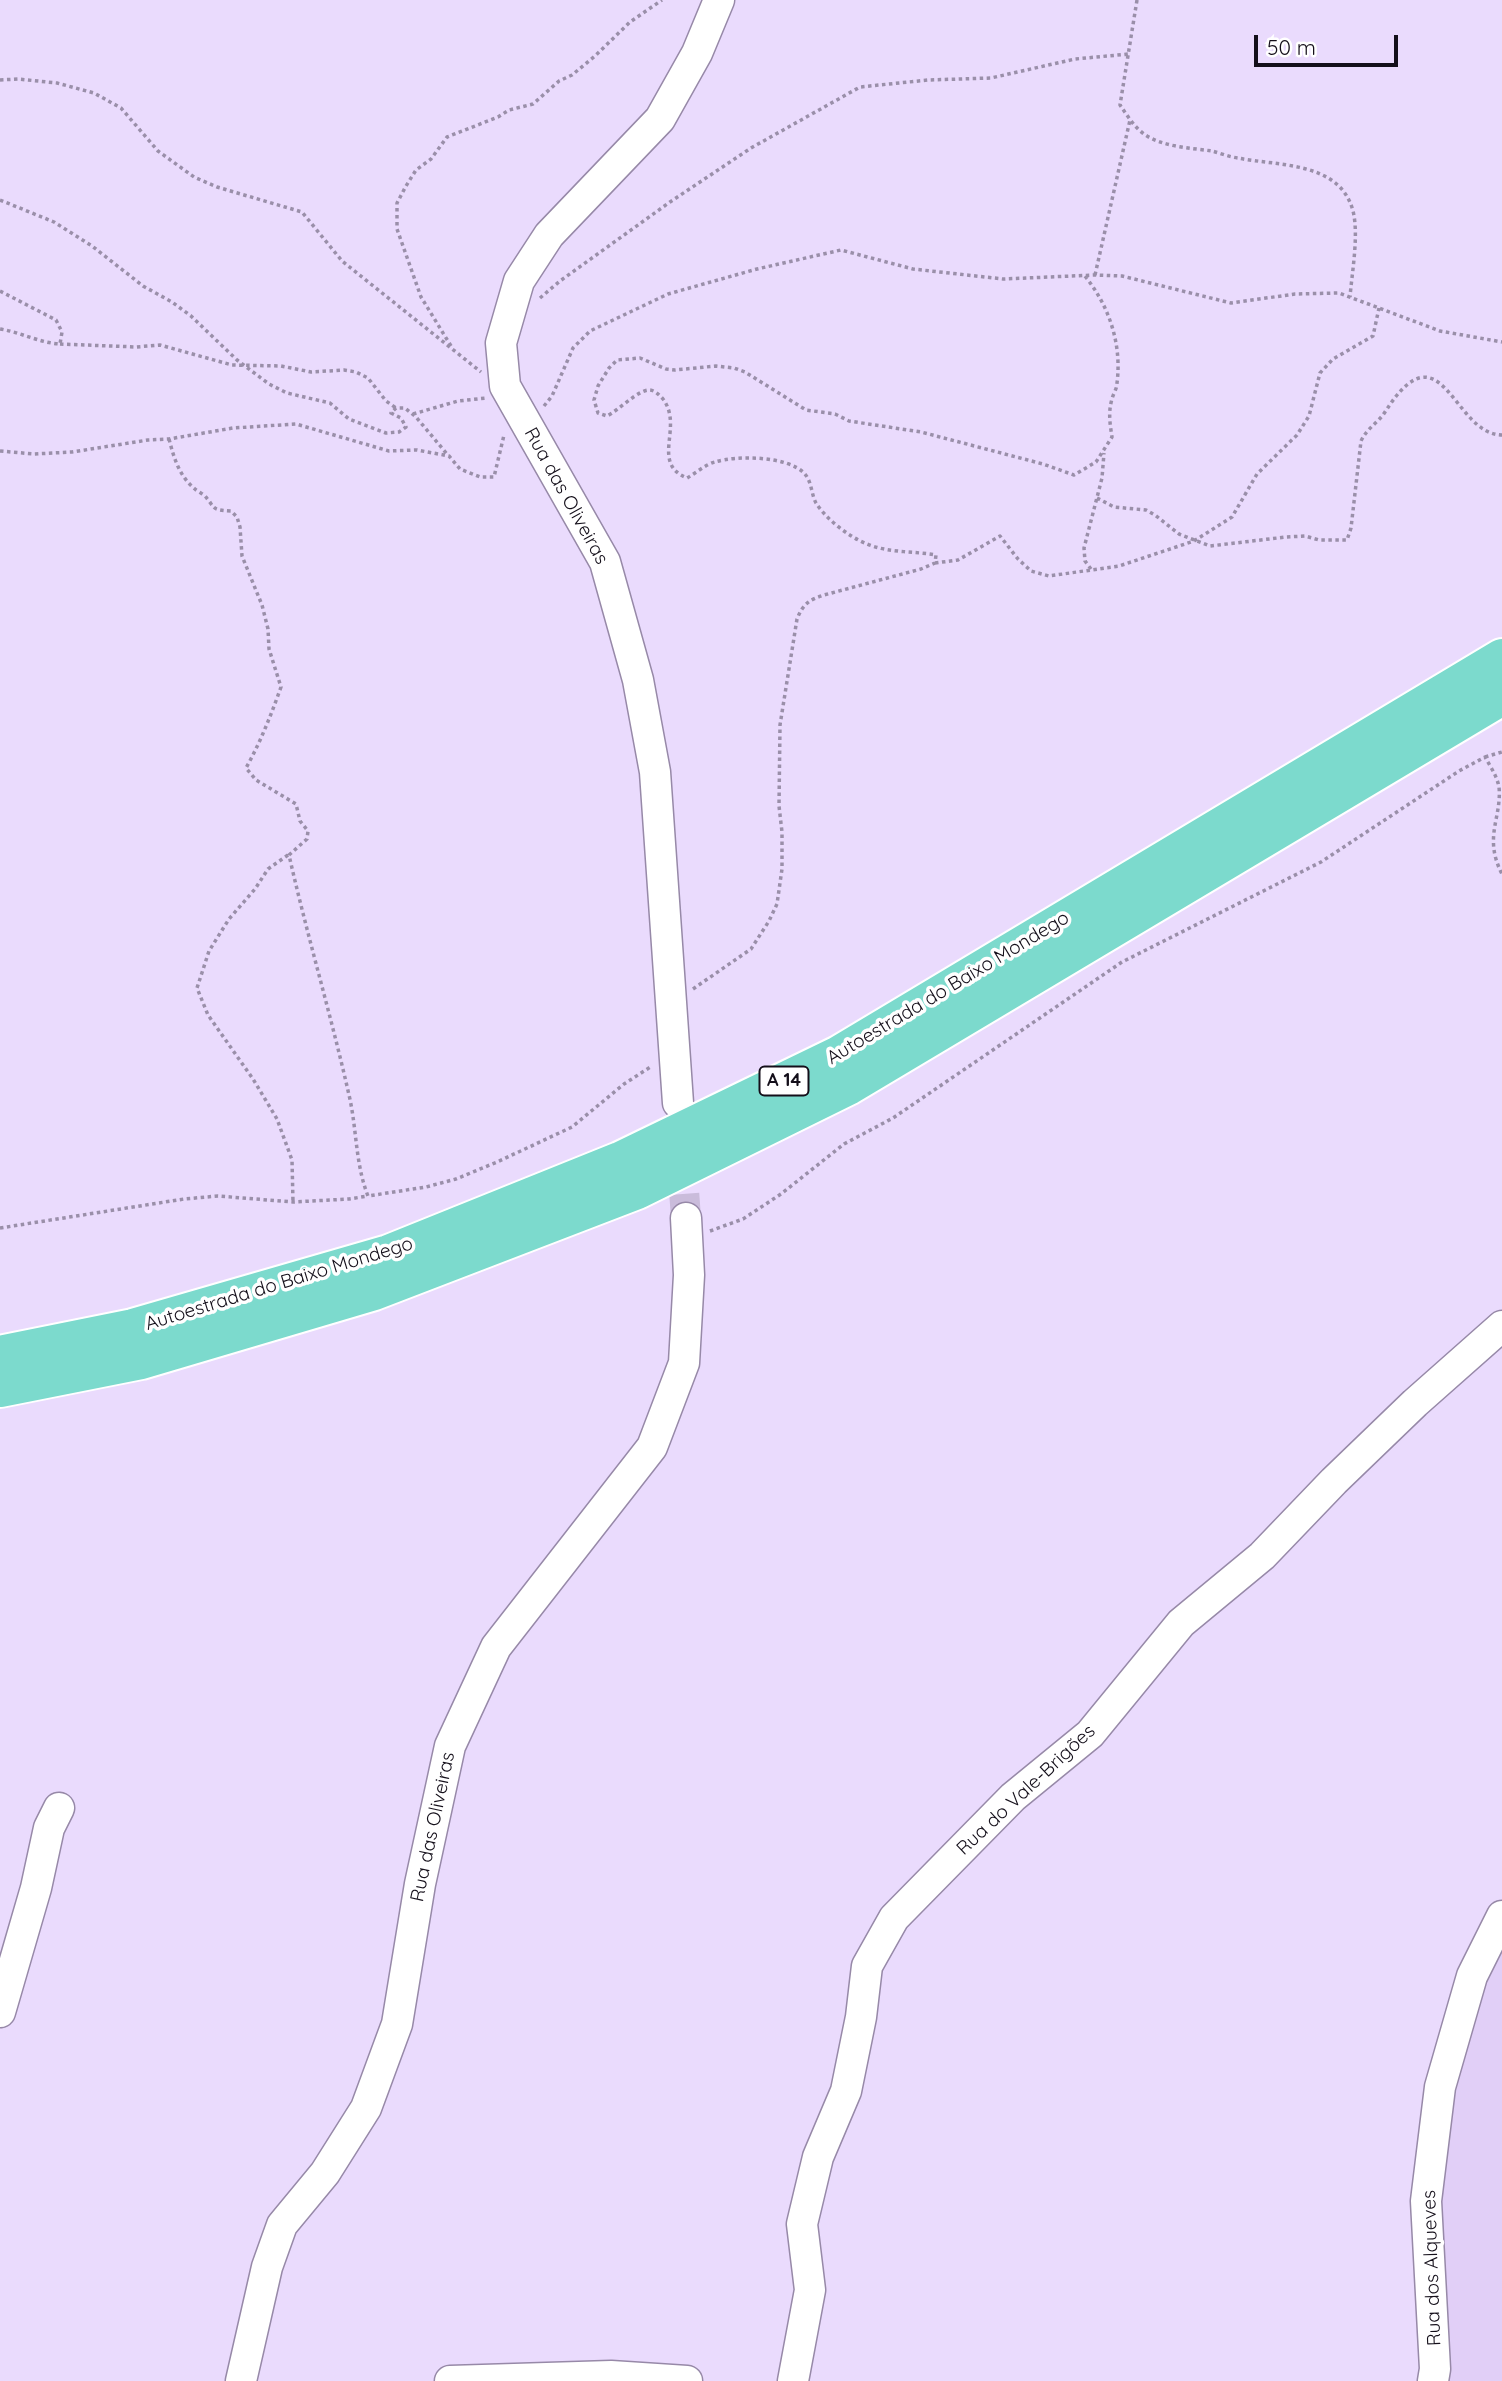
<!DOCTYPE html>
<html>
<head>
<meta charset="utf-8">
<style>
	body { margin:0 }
	#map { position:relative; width:1502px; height:2381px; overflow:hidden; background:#eadbfd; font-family:Quicksand,sans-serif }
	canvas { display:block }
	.scale { position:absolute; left:1254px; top:35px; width:144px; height:32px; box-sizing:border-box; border:4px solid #140f1a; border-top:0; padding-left:9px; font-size:21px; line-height:24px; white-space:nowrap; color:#140f1a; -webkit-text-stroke:5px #fff; paint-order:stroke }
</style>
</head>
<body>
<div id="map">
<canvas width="1502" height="2381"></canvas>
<div class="scale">50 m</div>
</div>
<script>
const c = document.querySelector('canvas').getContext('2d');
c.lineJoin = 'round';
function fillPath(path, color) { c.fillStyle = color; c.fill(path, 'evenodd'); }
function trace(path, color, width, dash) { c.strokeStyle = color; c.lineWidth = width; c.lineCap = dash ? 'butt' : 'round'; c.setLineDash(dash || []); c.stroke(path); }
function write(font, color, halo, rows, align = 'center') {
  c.font = font + ' Quicksand,sans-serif'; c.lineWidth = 7; c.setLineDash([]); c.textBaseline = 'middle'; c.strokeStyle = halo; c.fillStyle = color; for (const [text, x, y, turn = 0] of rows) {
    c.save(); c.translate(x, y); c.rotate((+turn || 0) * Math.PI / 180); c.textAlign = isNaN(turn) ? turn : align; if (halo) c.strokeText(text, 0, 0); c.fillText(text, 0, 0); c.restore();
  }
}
const built = new Path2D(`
	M1502,1943V2381H1444L1440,2212L1448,2133L1467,2033L1486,1979Z`);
const minorTunnel = new Path2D(`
	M681,1149L686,1218`);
const path = new Path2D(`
	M1137,0L1120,105C1127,115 1134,127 1144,134C1162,147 1191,148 1212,151C1220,153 1229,157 1238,158C1277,166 1340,161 1353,211C1359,235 1352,272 1350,297
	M0,80L18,79L57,83L94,93L121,108L158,151L194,177L217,187L302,212L342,261L481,372
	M0,200L54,222L92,246L143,286L172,302L191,316L237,360L269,384L287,393L330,403L349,419L386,433L399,432L406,427L401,418L391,413L396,408H405L416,417L447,454
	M1095,275L1130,120
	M0,291L56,320L62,332L60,344C40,343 20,332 0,329
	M540,298L560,281L670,202L751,148L860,87L928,80L991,78L1075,59L1129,54
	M60,344L136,347L160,345L232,365L281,366L311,372L344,370L356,372L368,378L386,401L396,408
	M451,346L421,297L397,229V203L406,186L416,170L431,159L447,137L498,117L509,110L533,104L559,81L572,75L595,56L630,22L662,0
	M544,406L552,396L573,348L590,331L668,294L757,269L841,250L913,269L1003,279L1095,275L1122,276L1231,303L1295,294L1339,293L1440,331L1502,342
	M413,414L458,401L486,398
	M169,439C174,458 179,476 195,489C197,491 201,493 204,495C216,508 210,510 231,511L237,517L240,527L242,556L262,605L268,629L269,649L281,687C271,715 261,741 246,768L256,780L296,804L300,821L308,831L307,839L289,855C307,935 331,1015 349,1095C357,1129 355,1163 368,1196L426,1187L456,1179L497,1162L572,1127L624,1084L652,1066
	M0,451L34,454L72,452L148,440L169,439L233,428L296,424L389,451L417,450L449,456L460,469L480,477H494L504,435
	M1097,498L1114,507L1146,510L1155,515L1179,534L1210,546L1286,537L1305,536L1319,540H1347L1351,528L1361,441C1367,428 1378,423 1385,412C1442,322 1453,435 1502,435
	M935,563L958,560L1000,536L1018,559L1031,571L1049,576L1119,566L1194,541L1232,517L1257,474L1297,435L1309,416L1320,373L1333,359L1373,336L1379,308
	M1091,569L1085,561L1084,548L1102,478L1104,453
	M1485,757L1502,752
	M288,855L268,869L255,889L229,919L209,951L197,988L208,1015L253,1079L277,1119L292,1160L293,1202
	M693,989L751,949L769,921L777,904L782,869V832L779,806L780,725L797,619C803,604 809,600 824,595L921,569L935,563L936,555C914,551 888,553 867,544C849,537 826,519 816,503C811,494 812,481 804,473C787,456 737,455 715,462C706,464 696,473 687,478C650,463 684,427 663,399C659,395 655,390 649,390C638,390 619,410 607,416L598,413L594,400L598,386L609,368L617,360L640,358L666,369L675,370L716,366L734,368L745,372L806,410L835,414L849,421L921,432L1043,464L1074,475L1096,462L1112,437C1110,424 1108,412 1112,399C1113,394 1117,389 1117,383C1122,344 1109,305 1084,275
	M0,1228L184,1199L218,1196L293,1202L349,1199L368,1196
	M710,1231L743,1219L781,1194L844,1144L893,1118L1122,962L1321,862L1459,771L1485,757C1490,766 1497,776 1499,787C1502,818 1483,837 1502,874`);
const minor = new Path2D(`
	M678,1103L655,772L638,680L605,562L505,386L501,343L519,281L549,235L660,119L697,53L719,0
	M0,2012L36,1888L49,1828L59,1808
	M241,2381L267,2267L282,2225L325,2173L366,2108L397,2024L420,1884L450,1746L496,1647L652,1447L684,1363L689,1275L686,1218
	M450,2381L611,2376L687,2381
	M793,2381L810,2290L802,2224L818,2157L846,2091L861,2017L867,1966L894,1918L1013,1797L1090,1734L1181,1623L1262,1556L1334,1481L1415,1403L1502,1326
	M1433,2381L1435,2369L1426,2201L1440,2087L1472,1976L1502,1916`);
const highway = new Path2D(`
	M0,1355L133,1328L389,1254L620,1161L839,1055L1502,658
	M0,1388L141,1360L374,1291L637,1190L848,1086L1502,696`);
const shields = [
	[784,1081,49]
];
const shieldNames = [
	["A 14",784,1081]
];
const streetNames = [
	["Rua das Oliveiras",566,496,61],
	["Autoestrada do Baixo Mondego",948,988,-31],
	["Autoestrada do Baixo Mondego",279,1284,-17],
	["Rua do Vale-Brigões",1026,1790,-43],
	["Rua das Oliveiras",433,1827,-78],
	["Rua dos Alqueves",1432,2268,-92]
];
fillPath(built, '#e1cff7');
trace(minorTunnel, '#cabcdb', 30, [30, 15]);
trace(minor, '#9789a8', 33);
trace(highway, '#fff', 42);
trace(path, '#9a8fa9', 3.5, [3.5, 3.5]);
trace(minor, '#fff', 30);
trace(highway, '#7cdacd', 38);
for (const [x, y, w] of shields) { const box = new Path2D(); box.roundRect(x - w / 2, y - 14.5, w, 29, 5); c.fillStyle = '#fff'; c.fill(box); trace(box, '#140f1a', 2); }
write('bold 18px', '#140f1a', null, shieldNames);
write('19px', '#140f1a', '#fff', streetNames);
</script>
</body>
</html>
